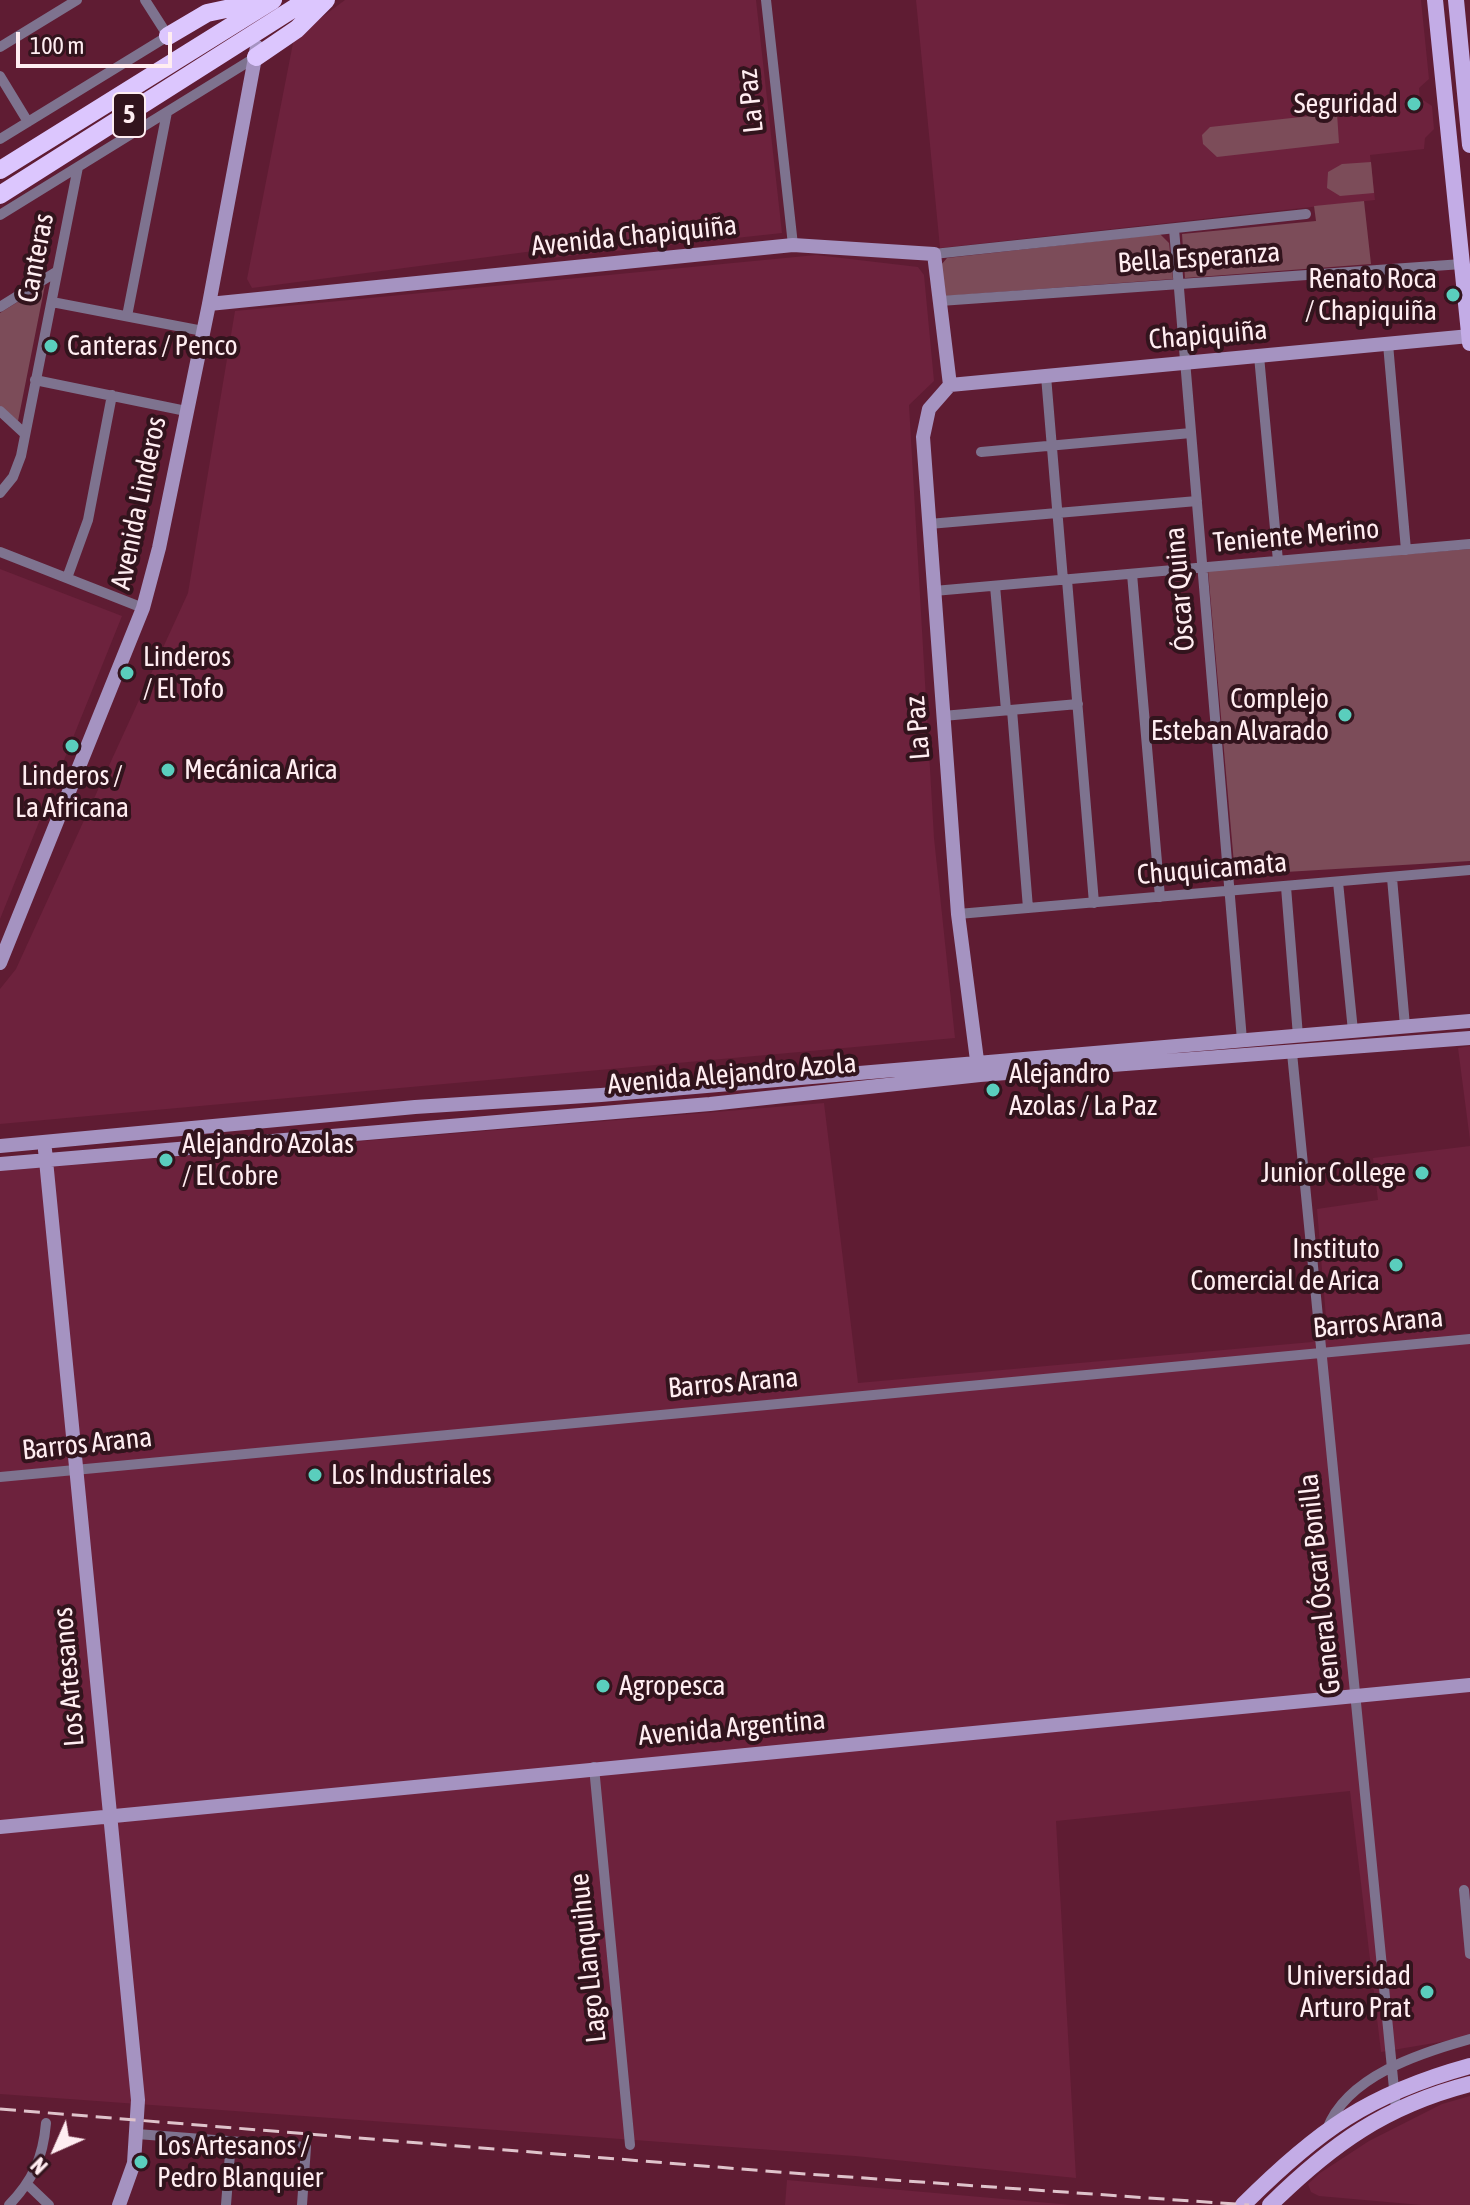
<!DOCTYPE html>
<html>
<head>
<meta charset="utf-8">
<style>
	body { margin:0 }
	#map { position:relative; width:1470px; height:2205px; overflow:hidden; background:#5f1c33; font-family:"Asap Condensed",sans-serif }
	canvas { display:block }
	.north { position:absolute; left:16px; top:2109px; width:80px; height:80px; -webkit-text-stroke:6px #32141d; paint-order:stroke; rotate:225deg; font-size:22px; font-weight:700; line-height:32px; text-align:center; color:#ffedf1 }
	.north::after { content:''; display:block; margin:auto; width:28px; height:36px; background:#ffedf1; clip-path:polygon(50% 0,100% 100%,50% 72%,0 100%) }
	.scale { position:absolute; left:16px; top:32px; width:156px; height:36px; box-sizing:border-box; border:4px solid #ffedf1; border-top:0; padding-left:10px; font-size:24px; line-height:28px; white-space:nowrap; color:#ffedf1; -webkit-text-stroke:6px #32141d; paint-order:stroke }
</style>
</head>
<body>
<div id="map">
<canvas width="1470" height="2205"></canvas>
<div class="north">N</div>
<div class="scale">100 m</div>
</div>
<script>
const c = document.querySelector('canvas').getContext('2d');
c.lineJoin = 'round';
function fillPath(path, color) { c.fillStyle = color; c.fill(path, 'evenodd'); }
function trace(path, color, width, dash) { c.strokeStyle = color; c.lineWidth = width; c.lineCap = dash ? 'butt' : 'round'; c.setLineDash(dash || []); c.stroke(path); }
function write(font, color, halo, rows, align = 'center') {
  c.font = font + ' "Asap Condensed",sans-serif'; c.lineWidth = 8; c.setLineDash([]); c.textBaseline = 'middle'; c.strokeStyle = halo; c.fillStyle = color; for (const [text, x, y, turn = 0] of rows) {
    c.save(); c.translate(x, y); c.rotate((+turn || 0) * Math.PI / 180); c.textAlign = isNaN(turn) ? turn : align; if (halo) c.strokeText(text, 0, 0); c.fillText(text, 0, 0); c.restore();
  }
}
const built = new Path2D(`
	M345,0H756L782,233L551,258L549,249L252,288L247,279L294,38Z
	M916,0H1421L1429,79L1419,88L1420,98L1432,106L1434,129L1425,138L1424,149L1370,155L1375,200L940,248Z
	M816,255L918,267L924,275L934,381L909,405L934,838L955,1038L0,1124V989L16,969L188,593L235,311Z
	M0,569L122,616L0,919Z
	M1470,1046V1140L1458,1048Z
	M824,1103L858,1383L1312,1342L1331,1333L1327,1330L1317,1209L1378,1200L1373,1158L1470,1146V2037L1381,2052L1350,1791L1056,1821L1076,2178L855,2156L0,2094V1171Z
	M1470,2096V2205H1421L1319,2196L1311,2192L1308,2184L1320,2173L1369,2141L1442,2104Z
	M787,2180L1072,2205H785Z`);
const green = new Path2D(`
	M1337,113L1339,143L1217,157L1203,144L1202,135L1210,127Z
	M1371,162L1374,193L1340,196L1327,188L1328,172L1342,164Z
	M1364,201L1371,264L1185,278L1182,234L1316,221L1314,206Z
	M1160,234L1169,243L1173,279L946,296L941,265L947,258Z
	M45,285L18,421L0,406V313Z
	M1470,549V861L1235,875L1208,570Z`);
const street = new Path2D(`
	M766,0L793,245
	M0,47L77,0
	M0,76L28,122
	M0,139L168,36L145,0
	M0,215L256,57
	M1174,229L1242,1040
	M934,254L1306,214
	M940,301L1462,264
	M52,302L203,331
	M0,307L56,272
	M127,316L167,112
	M1388,344L1406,550
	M1259,356L1278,561
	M1046,376L1063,580
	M35,380L186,411
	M0,411L25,434
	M981,452L1191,433
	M0,493L13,477L21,456L78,167
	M929,524L1197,501
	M0,552L143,608
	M1132,574L1160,897
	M67,578L88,520L112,395
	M1067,580L1094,903
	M995,586L1006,710
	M934,591L1470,544
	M1012,710L1028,908
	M943,716L1078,704
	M1392,878L1405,1026
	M1338,882L1353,1031
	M1286,887L1298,1036
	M958,914L1470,870
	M1292,1053L1396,2109
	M0,1477L1470,1339
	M594,1767L630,2145
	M1464,1890L1470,1954
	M1327,2129C1347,2076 1420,2053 1470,2039
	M137,2134L306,2147L302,2205
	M28,2185L49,2205
	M9,2205C33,2180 43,2158 46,2123
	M226,2205L231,2141`);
const secondary = new Path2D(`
	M209,304L793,245L934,254L950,385
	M950,385L929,409L923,437L958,914L978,1068
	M950,385L1470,336
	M0,963L143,608L159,548L209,304L257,47
	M0,1146L415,1107L601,1095L1470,1021
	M45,1150L138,2100L134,2163L119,2205
	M0,1164L710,1104L980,1075L1470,1038
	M0,1827L1470,1685`);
const primary = new Path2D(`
	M1435,0L1470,343
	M1456,0L1470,145
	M1243,2205C1317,2131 1368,2094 1470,2066
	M1270,2205C1332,2144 1385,2106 1470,2084`);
const highway = new Path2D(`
	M168,36L207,13L264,1
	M256,57L297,29L326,0
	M0,170L273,0
	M0,195L307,0`);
const rail = new Path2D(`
	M0,2109L778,2172L1249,2205`);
const markers = [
	[1414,104,8,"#5acebd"],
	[1453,295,8,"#5acebd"],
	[51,346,8,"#5acebd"],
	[127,673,8,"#5acebd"],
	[1345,715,8,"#5acebd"],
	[72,746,8,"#5acebd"],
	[168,770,8,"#5acebd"],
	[993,1090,8,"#5acebd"],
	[166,1160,8,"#5acebd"],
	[1422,1173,8,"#5acebd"],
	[1396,1265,8,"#5acebd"],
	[315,1475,8,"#5acebd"],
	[603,1686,8,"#5acebd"],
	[1427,1992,8,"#5acebd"],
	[141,2162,8,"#5acebd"]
];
const shields = [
	[129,115,32]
];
const shieldNames = [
	["5",129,115]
];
const streetNames = [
	["La Paz",751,101,-96],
	["Avenida Chapiquiña",634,236,-6],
	["Canteras",36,258,-79],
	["Bella Esperanza",1199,258,-4],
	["Chapiquiña",1208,335,-5],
	["Avenida Linderos",139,503,-78],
	["Teniente Merino",1296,536,-5],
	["Óscar Quina",1180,589,-95],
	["La Paz",918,728,-95],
	["Chuquicamata",1212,869,-5],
	["Avenida Alejandro Azola",732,1074,-5],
	["Barros Arana",1378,1323,-5],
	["Barros Arana",733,1383,-5],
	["Barros Arana",87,1444,-6],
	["General Óscar Bonilla",1320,1584,-96],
	["Los Artesanos",69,1677,-95],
	["Avenida Argentina",732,1728,-5],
	["Lago Llanquihue",588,1958,-96]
];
const poiNames = [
	["Seguridad",1398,104,"right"],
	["Renato Roca",1437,279,"right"],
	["/ Chapiquiña",1437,311,"right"],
	["Canteras / Penco",67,346],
	["Linderos",143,657],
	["/ El Tofo",143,689],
	["Complejo",1329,699,"right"],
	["Esteban Alvarado",1329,731,"right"],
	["Mecánica Arica",184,770],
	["Linderos /",72,776,"center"],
	["La Africana",72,808,"center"],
	["Alejandro",1009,1074],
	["Azolas / La Paz",1009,1106],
	["Alejandro Azolas",182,1144],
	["/ El Cobre",182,1176],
	["Junior College",1406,1173,"right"],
	["Instituto",1380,1249,"right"],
	["Comercial de Arica",1380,1281,"right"],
	["Los Industriales",331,1475],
	["Agropesca",619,1686],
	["Universidad",1411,1976,"right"],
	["Arturo Prat",1411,2008,"right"],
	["Los Artesanos /",157,2146],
	["Pedro Blanquier",157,2178]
];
fillPath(built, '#6d223d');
fillPath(green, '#7c4c59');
trace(street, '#7e738f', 10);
trace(secondary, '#a593c1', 14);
trace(primary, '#c3ace6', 16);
trace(highway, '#dcc6fe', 18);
trace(rail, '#dfc3cb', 3, [16, 8]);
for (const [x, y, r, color] of markers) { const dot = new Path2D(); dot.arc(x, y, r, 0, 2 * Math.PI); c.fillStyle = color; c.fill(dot); trace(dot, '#32141d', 3); }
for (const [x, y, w] of shields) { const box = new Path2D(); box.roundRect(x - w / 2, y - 22, w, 44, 6); c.fillStyle = '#32141d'; c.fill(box); trace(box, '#ffedf1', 2); }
write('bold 26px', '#ffedf1', null, shieldNames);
write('28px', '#ffedf1', '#32141d', streetNames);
write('28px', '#ffedf1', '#32141d', poiNames, 'left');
</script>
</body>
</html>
